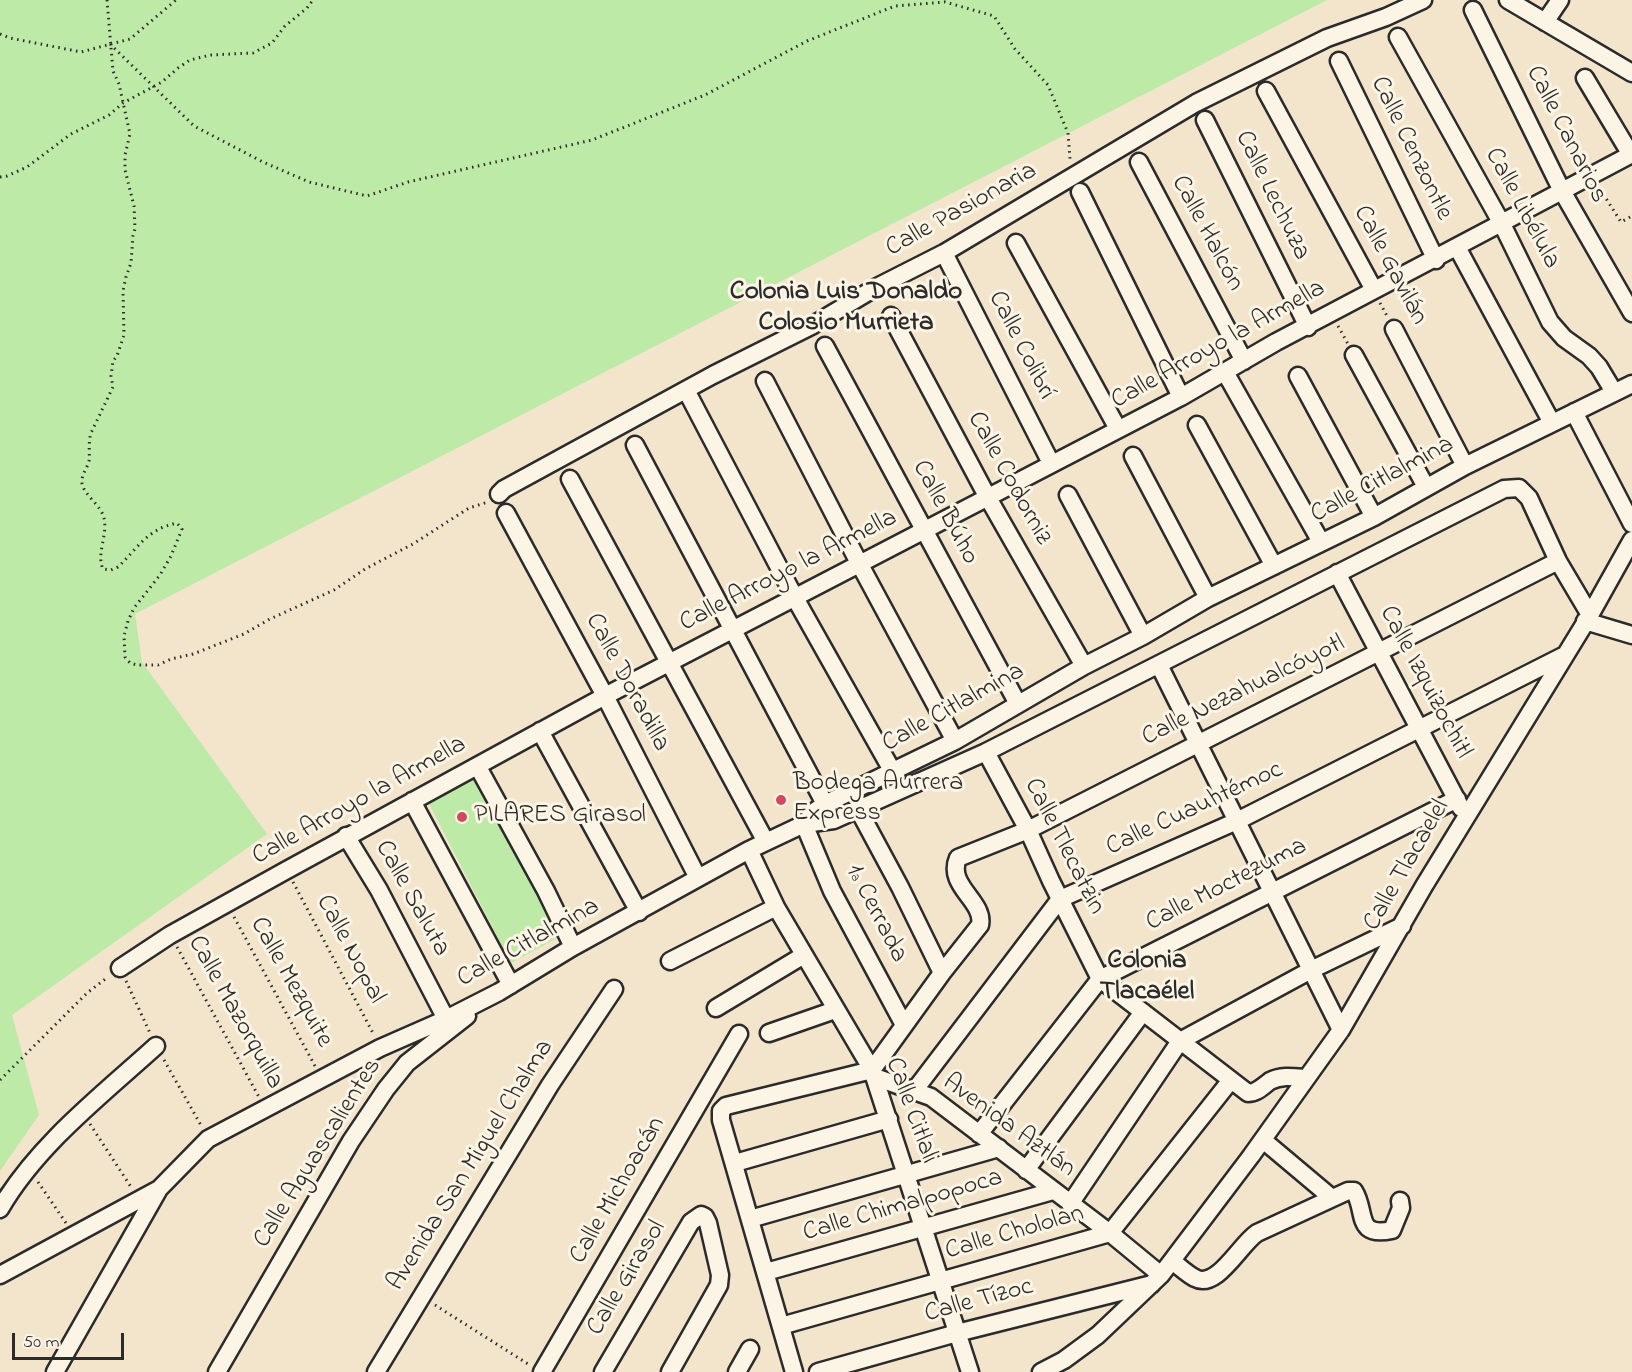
<!DOCTYPE html>
<html>
<head>
<meta charset="utf-8">
<style>
	body { margin:0 }
	#map { position:relative; width:1632px; height:1372px; overflow:hidden; background:#f3e4cc; font-family:"Indie Flower",sans-serif }
	canvas { display:block }
	.scale { position:absolute; left:12px; top:1333px; width:112px; height:27px; box-sizing:border-box; border:3px solid #2b2b2b; border-top:0; padding-left:8px; font-size:18px; line-height:21px; white-space:nowrap; color:#2b2b2b; -webkit-text-stroke:4px #fcf5e5; paint-order:stroke }
</style>
</head>
<body>
<div id="map">
<canvas width="1632" height="1372"></canvas>
<div class="scale">50 m</div>
</div>
<script>
const c = document.querySelector('canvas').getContext('2d');
c.lineJoin = 'round';
function fillPath(path, color) { c.fillStyle = color; c.fill(path, 'evenodd'); }
function trace(path, color, width, dash) { c.strokeStyle = color; c.lineWidth = width; c.lineCap = dash ? 'butt' : 'round'; c.setLineDash(dash || []); c.stroke(path); }
function write(font, color, halo, rows, align = 'center') {
  c.font = font + ' "Indie Flower",sans-serif'; c.lineWidth = 6; c.setLineDash([]); c.textBaseline = 'middle'; c.strokeStyle = halo; c.fillStyle = color; for (const [text, x, y, turn = 0] of rows) {
    c.save(); c.translate(x, y); c.rotate((+turn || 0) * Math.PI / 180); c.textAlign = isNaN(turn) ? turn : align; if (halo) c.strokeText(text, 0, 0); c.fillText(text, 0, 0); c.restore();
  }
}
const green = new Path2D(`
	M0,0H1327L135,614L142,662L267,834L12,1015L39,1115L0,1171Z
	M473,775L561,936L511,963L427,800Z`);
const path = new Path2D(`
	M107,0L113,71L119,84L130,134L125,155V170L134,206L135,229L133,236L131,263L126,277L123,291L124,335L117,356L113,361L111,376L113,387L91,433C88,443 90,452 89,461C87,469 81,475 82,483C83,494 101,505 104,518C108,535 96,554 103,569L111,570L118,567C138,548 147,529 177,523L182,529L171,556L160,575L134,608L128,621L124,636L125,657L130,663L137,665H158L171,659L193,654L244,634L270,619L334,590L365,569L413,544L469,508L488,502
	M0,34L10,38L81,52L130,39L176,0
	M110,44L194,126L263,162L309,182L367,196L408,182L592,140L705,95L807,41L895,6L945,2L994,16L1015,49L1048,85L1068,133L1070,159
	M0,177L7,176L27,167L71,134L109,115L123,103L162,82L178,68L190,60L210,55L253,53L272,43L285,26L307,8L313,0
	M1600,189L1621,222L1632,216
	M1380,303L1387,316
	M1338,326L1348,344
	M293,882L374,1035
	M234,917L315,1066
	M177,947L259,1097
	M126,981L150,1033
	M164,1060L202,1127
	M0,1080L87,993L108,977
	M90,1124L131,1187
	M38,1182L66,1223
	M435,1305L528,1364`);
const street = new Path2D(`
	M1508,0L1632,73
	M1473,10L1562,191L1632,313
	M1545,22L1560,0
	M1398,37L1502,224L1550,322L1564,338L1589,356L1599,367L1614,392
	M1339,61L1436,260
	M1585,78L1631,155
	M1266,91L1374,290
	M1205,120L1308,327
	M1139,162L1244,361
	M1080,192L1181,397
	M1016,243L1118,429
	M1457,247L1552,423
	M944,253L1051,463
	M891,316L987,496L1084,666
	M1394,329L1465,466
	M825,346L1018,704
	M1354,355L1426,487
	M1225,372L1321,542
	M1298,376L1374,517
	M765,381L859,563L955,741
	M686,390L795,598L893,772
	M1574,412L1632,524
	M1197,425L1274,566
	M635,445L825,804
	M1133,456L1208,598
	M570,479L766,842
	M499,494L504,489L713,375L813,325L875,288L944,253L1196,103L1327,38L1386,17L1423,0
	M1068,495L1143,636
	M506,513L605,696L698,878
	M1337,573L1461,808
	M1585,621L1632,635
	M1159,665L1341,1030
	M540,731L639,912
	M986,752L1028,830L1051,881L1100,979L1248,1093C1257,1093 1263,1086 1270,1081C1281,1075 1294,1077 1306,1078
	M478,767L546,891L573,947
	M412,801L511,985
	M858,809L900,887L942,973
	M346,836L379,890L446,1019
	M749,850L776,907L872,1070L970,1372
	M670,961L776,907
	M120,968L170,935L285,871L605,696L1181,397L1276,342L1632,154
	M716,1008L804,955
	M904,1025L832,891L804,824L834,820L986,752L1504,489L1519,488L1529,498L1558,561L1590,615
	M769,1033L835,1010
	M875,1077L931,1097L1110,1233L1161,1275
	M914,1091L1060,899L1237,821L1563,656
	M979,1134L1100,979L1457,799
	M1263,1140L1332,1198
	M735,1163L889,1119
	M1026,1170L1143,1012
	M1070,1204L1180,1041L1311,970L1402,926
	M0,1209C37,1145 102,1095 156,1046
	M750,1219L999,1148
	M1172,1261C1179,1266 1187,1274 1195,1278C1217,1290 1240,1244 1257,1233L1348,1191H1354C1367,1211 1354,1238 1392,1230L1401,1208L1400,1201
	M766,1272L1053,1191
	M0,1275L159,1189
	M781,1326L1110,1233L1231,1080
	M55,1372L159,1189L208,1139L380,1048L446,1019L499,992L573,947L749,850L804,824L815,811L825,804L955,741L1084,666L1143,636L1208,598L1374,517L1465,466L1632,384
	M217,1372L351,1141L386,1089L407,1063L467,1016
	M376,1372L550,1085L614,989
	M542,1372L739,1034
	M603,1372L691,1222L701,1215L705,1217L708,1223L720,1275L719,1285L670,1372
	M737,1372L750,1349
	M794,1372L721,1120V1111L726,1106L872,1070L942,973L980,925C985,901 946,886 958,858L1028,830L1558,561
	M818,1372L957,1333L1152,1284
	M1041,1372L1064,1360L1098,1335L1161,1275L1251,1156L1341,1030L1424,886L1590,615L1632,540`);
const markers = [
	[781,800,6,"#d1495b"],
	[462,817,6,"#d1495b"]
];
const streetNames = [
	["Calle Canarios",1565,135,63],
	["Calle Cenzontle",1410,149,64],
	["Calle Lechuza",1271,196,64],
	["Calle Libélula",1521,209,62],
	["Calle Pasionaria",962,211,-29],
	["Calle Halcón",1206,234,62],
	["Calle Gavilán",1389,266,62],
	["Calle Colibrí",1020,346,63],
	["Calle Arroyo la Armella",1219,346,-29],
	["Calle Codorniz",1008,479,61],
	["Calle Citlalmina",1383,481,-28],
	["Calle Búho",944,513,62],
	["Calle Arroyo la Armella",789,572,-27],
	["Calle Doradilla",626,683,62],
	["Calle Izquizochitl",1424,683,62],
	["Calle Nezahualcóyotl",1244,692,-26],
	["Calle Citlalmina",954,709,-29],
	["Calle Arroyo la Armella",360,802,-29],
	["Calle Cuauhtémoc",1195,810,-25],
	["Calle Tlecatzin",1063,847,63],
	["Calle Tlacaelel",1408,866,-60],
	["Calle Moctezuma",1227,886,-27],
	["Calle Saluta",411,899,61],
	["1ª Cerrada",875,914,63],
	["Calle Citlalmina",529,944,-29],
	["Calle Nopal",349,950,62],
	["Calle Mezquite",290,983,61],
	["Calle Mazorquilla",234,1013,61],
	["Calle Citlali",910,1111,70],
	["Avenida Aztlán",1008,1127,36],
	["Calle Aguascalientes",319,1154,-58],
	["Avenida San Miguel Chalma",472,1166,-58],
	["Calle Michoacán",619,1191,-60],
	["Calle Chimalpopoca",903,1207,-16],
	["Calle Chololan",1015,1234,-16],
	["Calle Girasol",628,1279,-59],
	["Calle Tízoc",979,1302,-15]
];
const poiNames = [
	["Bodega Aurrera",793,785],
	["Express",793,815],
	["PILARES Girasol",474,817]
];
const neighbourhoodNames = [
	["Colonia Luis Donaldo",846,294],
	["Colosio Murrieta",846,325],
	["Colonia",1147,963],
	["Tlacaélel",1147,994]
];
fillPath(green, '#beeaa7');
trace(street, '#2b2b2b', 21);
trace(path, '#2b2b2b', 3, [1.5, 4.5]);
trace(street, '#fcf5e5', 16);
for (const [x, y, r, color] of markers) { const dot = new Path2D(); dot.arc(x, y, r, 0, 2 * Math.PI); c.fillStyle = color; c.fill(dot); trace(dot, '#fcf5e5', 2); }
write('26px', '#2b2b2b', '#fcf5e5', streetNames);
write('26px', '#2b2b2b', '#fcf5e5', poiNames, 'left');
write('bold 27px', '#2b2b2b', '#fcf5e5', neighbourhoodNames);
</script>
</body>
</html>
